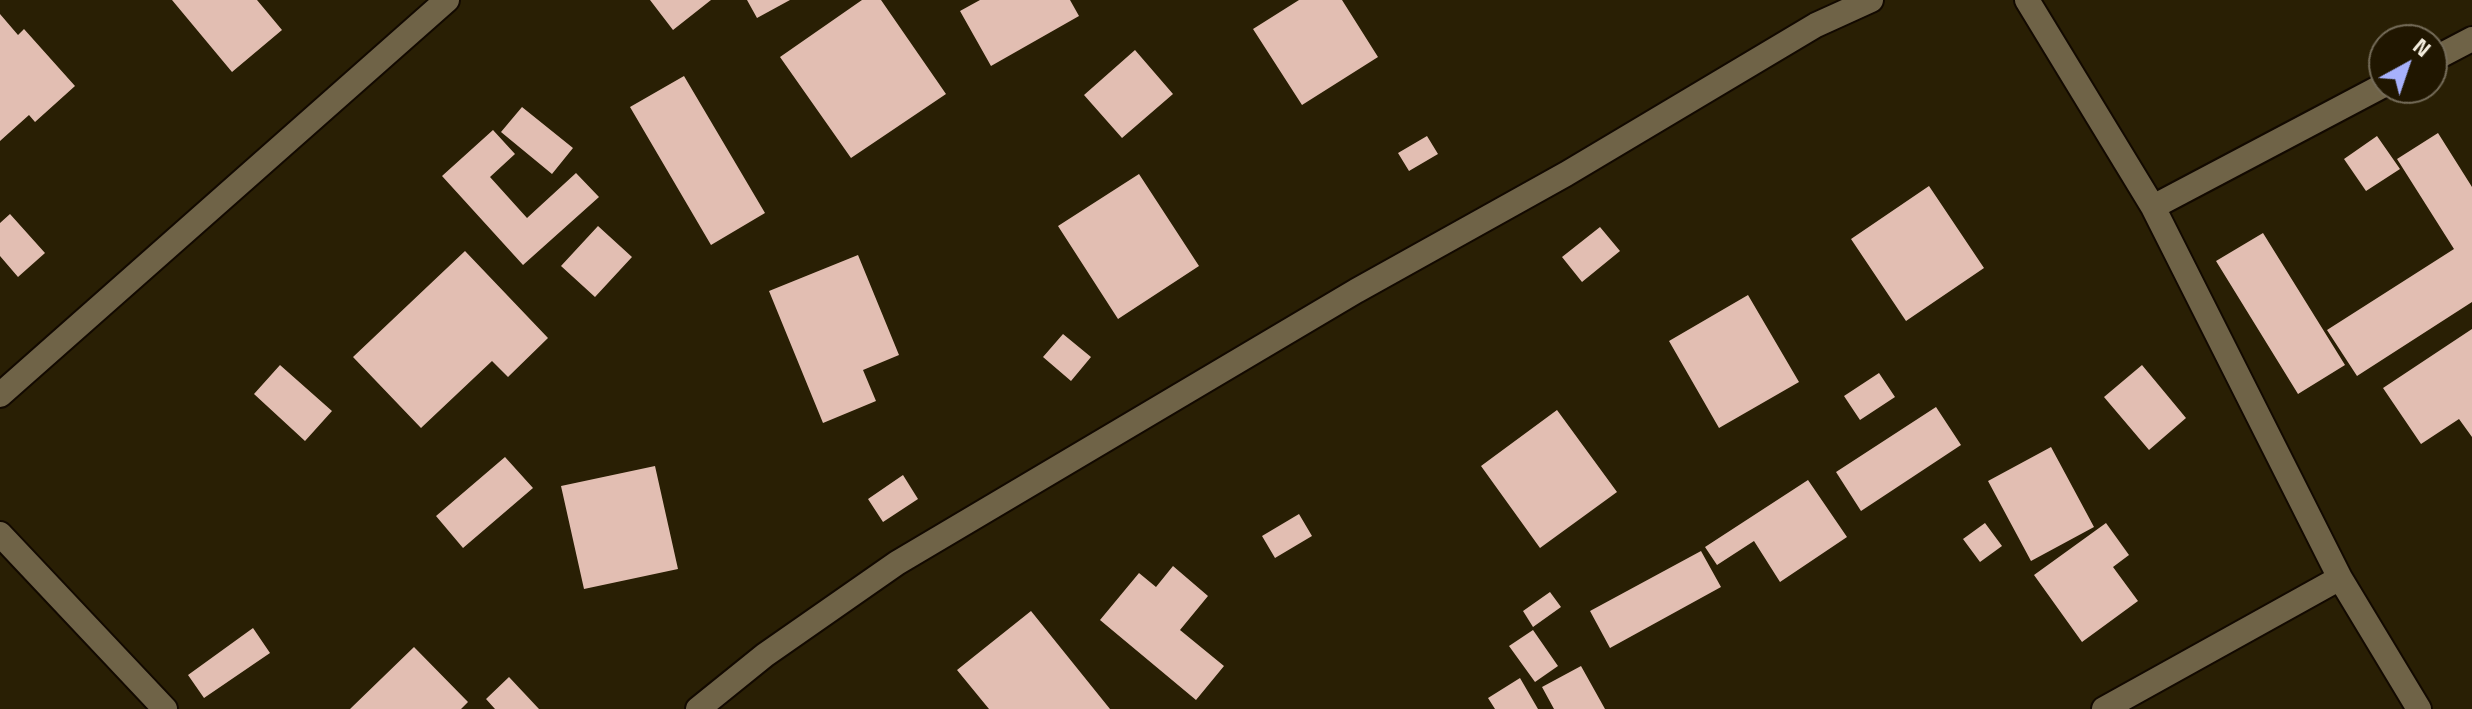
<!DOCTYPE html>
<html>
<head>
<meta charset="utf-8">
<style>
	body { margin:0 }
	#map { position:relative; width:2472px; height:709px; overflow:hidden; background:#291f04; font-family:"Titillium Web",sans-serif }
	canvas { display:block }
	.north { position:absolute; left:2368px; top:24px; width:80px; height:80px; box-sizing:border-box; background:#201600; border:2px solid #756c59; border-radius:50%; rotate:40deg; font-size:22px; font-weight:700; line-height:32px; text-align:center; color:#f4edde }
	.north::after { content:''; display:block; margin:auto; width:28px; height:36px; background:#a7b1fc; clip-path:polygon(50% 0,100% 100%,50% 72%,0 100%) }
</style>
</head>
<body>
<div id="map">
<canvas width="2472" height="709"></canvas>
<div class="north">N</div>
</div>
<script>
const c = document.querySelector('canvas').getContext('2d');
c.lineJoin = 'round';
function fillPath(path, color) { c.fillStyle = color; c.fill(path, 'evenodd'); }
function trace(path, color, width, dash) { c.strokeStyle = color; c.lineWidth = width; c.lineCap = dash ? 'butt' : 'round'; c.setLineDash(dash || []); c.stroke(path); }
const building = new Path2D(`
	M172,0H257L282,30L232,72Z
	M650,0H711L673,30Z
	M747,0H790L757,18Z
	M862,0H881L946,94L851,158L780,57Z
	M980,0H1070L1079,16L991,66L960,11Z
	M1299,0H1342L1378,57L1302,105L1253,29Z
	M0,14L18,35L24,29L75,86L35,122L29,115L0,141Z
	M1135,50L1173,94L1122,138L1084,95Z
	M684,76L765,213L711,245L630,107Z
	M522,107L573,148L552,174L501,132Z
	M493,130L515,154L490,177L527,218L576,173L599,197L523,265L442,176Z
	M2438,133L2472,187V302L2357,376L2327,330L2454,249L2397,159Z
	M1427,136L1438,154L1409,171L1398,153Z
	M2377,136L2400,169L2366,191L2344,159Z
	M1139,174L1199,266L1118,319L1058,226Z
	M1929,186L1984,268L1906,321L1851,239Z
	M10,214L45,253L18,277L0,256V223Z
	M598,226L632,257L595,297L561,266Z
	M1600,227L1620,251L1582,282L1562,257Z
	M2263,233L2345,365L2298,394L2216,261Z
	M465,251L548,338L508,377L492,361L421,428L353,357Z
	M858,255L899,355L863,370L876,401L823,423L769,291Z
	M1748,295L1799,382L1719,428L1669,341Z
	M2472,329V437L2459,419L2421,444L2383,388Z
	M1063,334L1091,357L1071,381L1043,357Z
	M280,365L332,411L305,441L254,394Z
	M2142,365L2186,418L2149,450L2104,397Z
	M1879,373L1895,397L1860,420L1844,396Z
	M1936,407L1961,445L1861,511L1836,472Z
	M1557,410L1617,492L1540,548L1481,466Z
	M2051,447L2094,527L2031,561L1988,481Z
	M505,457L533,488L463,548L436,516Z
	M655,466L678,569L584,589L561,486Z
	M903,475L918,499L883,522L868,499Z
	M1808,480L1847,537L1780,582L1754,541L1717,565L1705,547Z
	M1299,514L1312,536L1275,558L1262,536Z
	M1985,523L2002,546L1980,562L1963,539Z
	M2106,523L2129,555L2113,567L2138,601L2082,642L2034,575Z
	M1701,551L1721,587L1610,648L1590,611Z
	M1173,566L1208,596L1180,630L1224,666L1196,700L1100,620L1139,573L1156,587Z
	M1550,592L1561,607L1533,627L1523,611Z
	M1031,611L1110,709H989L957,670Z
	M253,628L270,653L204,698L188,675Z
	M1533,630L1558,666L1535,682L1509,646Z
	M414,647L468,702L461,709H350Z
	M1581,666L1605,709H1554L1542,687Z
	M509,677L539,709H495L486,699Z
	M1520,678L1538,709H1495L1488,698Z`);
const minor = new Path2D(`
	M2027,0L2153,207L2340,578L2419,709
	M2432,60L2472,39
	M2153,207L2384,85
	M0,395L447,0
	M0,534L165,709
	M698,709L765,655L897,563L1356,291L1566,174L1816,25L1871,0
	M2104,709L2340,578`);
fillPath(building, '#e2beb2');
trace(minor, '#120900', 28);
trace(minor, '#6f6347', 24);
</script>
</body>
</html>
